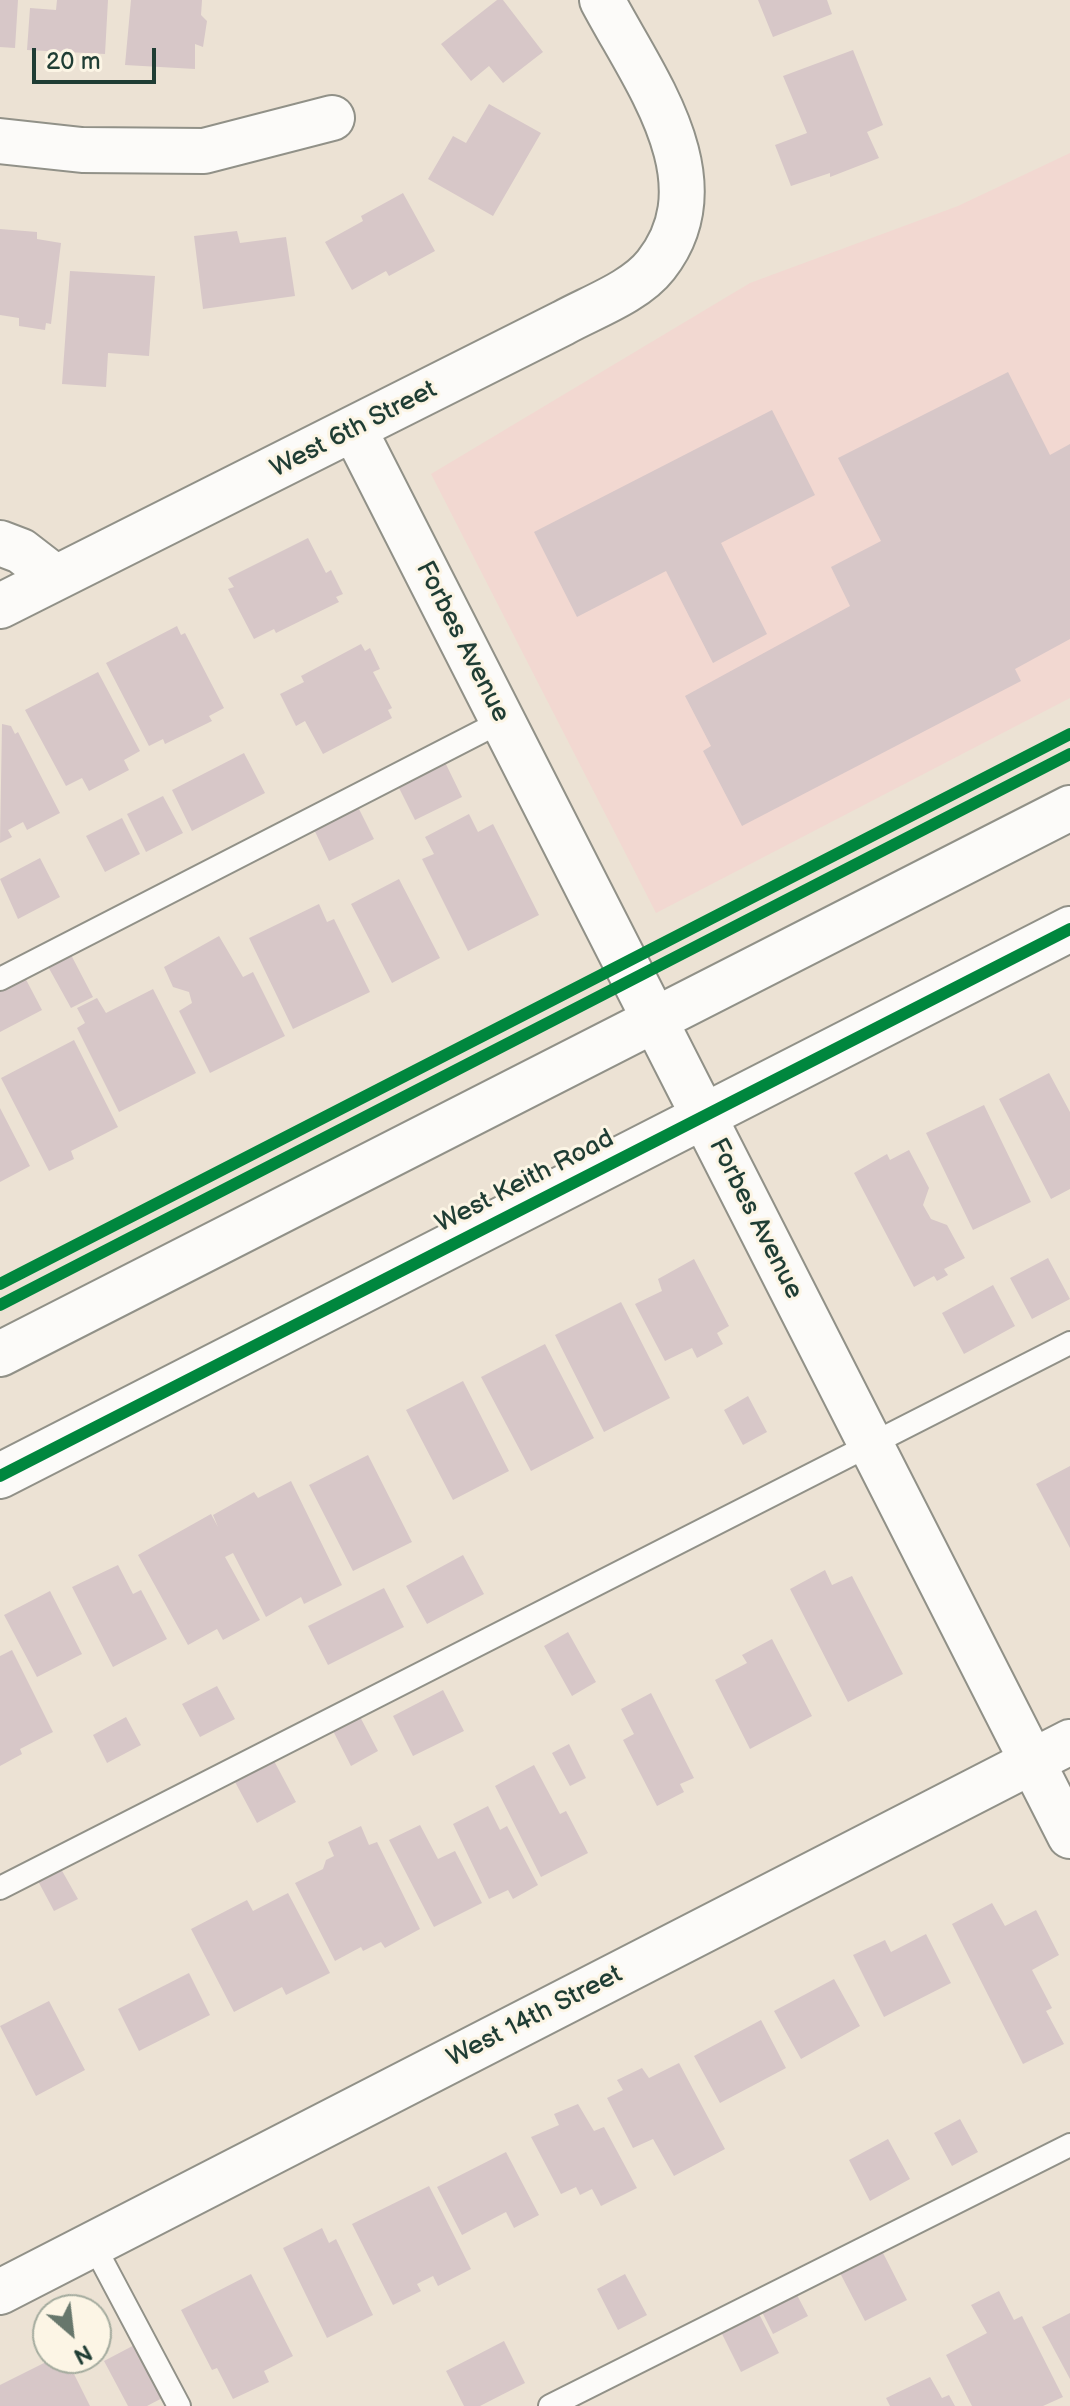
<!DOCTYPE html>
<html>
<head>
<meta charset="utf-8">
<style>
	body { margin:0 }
	#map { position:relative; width:1070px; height:2406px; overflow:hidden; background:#ece2d4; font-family:"Balsamiq Sans",sans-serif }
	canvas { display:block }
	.north { position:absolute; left:32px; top:2294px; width:80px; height:80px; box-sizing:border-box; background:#fcf5e5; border:2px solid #a4ab9e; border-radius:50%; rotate:152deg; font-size:22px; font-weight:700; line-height:32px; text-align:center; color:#1f3d34 }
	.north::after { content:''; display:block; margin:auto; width:28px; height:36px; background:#67776c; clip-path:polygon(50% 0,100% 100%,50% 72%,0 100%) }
	.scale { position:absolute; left:32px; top:48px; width:124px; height:36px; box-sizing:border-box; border:4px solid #1f3d34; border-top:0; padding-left:10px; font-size:24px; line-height:28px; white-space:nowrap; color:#1f3d34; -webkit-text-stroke:6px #fcf5e5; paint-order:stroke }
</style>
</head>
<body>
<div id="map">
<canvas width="1070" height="2406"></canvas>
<div class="north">N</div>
<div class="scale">20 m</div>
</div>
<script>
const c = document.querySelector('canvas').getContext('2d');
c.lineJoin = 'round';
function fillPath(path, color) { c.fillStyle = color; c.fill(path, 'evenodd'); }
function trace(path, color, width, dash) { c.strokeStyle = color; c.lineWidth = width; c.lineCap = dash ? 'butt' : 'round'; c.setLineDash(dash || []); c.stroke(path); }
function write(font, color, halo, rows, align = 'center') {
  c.font = font + ' "Balsamiq Sans",sans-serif'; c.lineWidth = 6; c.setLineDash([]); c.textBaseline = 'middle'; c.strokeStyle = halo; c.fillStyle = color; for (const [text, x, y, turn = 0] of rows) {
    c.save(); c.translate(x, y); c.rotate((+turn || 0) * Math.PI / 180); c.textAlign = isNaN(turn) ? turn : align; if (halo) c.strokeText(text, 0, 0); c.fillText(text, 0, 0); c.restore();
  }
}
const built = new Path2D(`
	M1070,153V698L656,913L431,474L750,283L958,206Z`);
const building = new Path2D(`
	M0,0H18L15,48L0,47Z
	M57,0H108L105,54L27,50L30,8L56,10Z
	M131,0H202L201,15L207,21L203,47L195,44V69L125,65Z
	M497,0H503L543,52L503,83L489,66L471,81L441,44Z
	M758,0H827L832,14L773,37Z
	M853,50L883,125L867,132L879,158L830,177V173L791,186L775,145L807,133L783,76Z
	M489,104L541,133L493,216L428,179L453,136L466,143Z
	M403,193L435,251L389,276L386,271L352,290L325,242L363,221L361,216Z
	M0,229L37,232V239L61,243L51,324L46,323L45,330L19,326V318L0,315Z
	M237,231L240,243L286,237L295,296L203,309L194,236Z
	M70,271L155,276L149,356L108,353L106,387L62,384Z
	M1008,372L1050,455L1070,444V639L1015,669L1021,681L742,826L703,751L711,746L685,696L850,606L831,567L881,541L838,458Z
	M772,410L815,495L721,543L767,634L713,663L666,571L577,617L534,532Z
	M308,538L326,573L331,570L343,594L336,597L339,602L276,633L274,629L254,639L228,589L234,587L228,578Z
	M177,626L181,635L185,633L224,708L209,716L212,721L165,744L163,739L149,746L106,663Z
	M361,644L365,651L370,648L380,669L373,672L392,708L388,710L392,718L323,754L305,721L296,726L280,694L304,682L301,676Z
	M98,672L140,751L124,760L129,770L89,791L82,778L66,786L25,710Z
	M2,724L11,726L15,734L18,732L60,813L27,830L23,822L8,830L12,837L0,843Z
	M244,753L265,793L192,831L172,790Z
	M441,754L462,797L415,820L394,778Z
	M163,796L183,833L146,852L127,814Z
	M354,799L374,839L329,861L310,821Z
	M469,814L478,832L493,824L539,915L468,951L422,859L434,854L425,837Z
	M122,818L140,854L105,872L86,836Z
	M40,858L60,897L18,919L0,879Z
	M399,879L440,958L392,983L351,904Z
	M319,904L327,922L334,919L370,992L293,1029L249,938Z
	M219,936L243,977L253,972L285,1036L210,1073L179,1011L192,1003L189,992L173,987L164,967Z
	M69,951L93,997L71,1008L46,963Z
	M21,970L42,1010L0,1032V981Z
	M153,989L196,1073L119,1112L77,1028L85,1023L77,1008L97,998L106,1013Z
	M74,1040L118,1127L71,1151L74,1159L49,1171L1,1078Z
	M1049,1073L1070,1112V1189L1051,1199L999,1099Z
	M984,1105L1031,1202L973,1230L926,1133Z
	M0,1108L30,1166L0,1182Z
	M909,1150L929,1188L923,1205L931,1219L947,1225L965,1258L944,1269L948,1275L937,1281L934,1276L914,1287L854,1173L887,1154L890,1160Z
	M1048,1258L1070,1299L1032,1319L1010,1278Z
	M694,1259L729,1326L717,1333L723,1344L697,1358L692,1348L665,1361L635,1304L662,1291L658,1279Z
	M993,1285L1015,1326L964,1354L942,1313Z
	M621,1302L670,1398L604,1432L555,1335Z
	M545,1344L594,1438L531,1471L481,1377Z
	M463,1381L509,1471L453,1500L406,1410Z
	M748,1396L767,1432L743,1445L724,1410Z
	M368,1455L412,1542L353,1571L309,1485Z
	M1070,1466V1548L1036,1484Z
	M291,1481L342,1585L304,1604L301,1597L266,1617L233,1553L225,1557L260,1620L223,1640L217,1629L188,1645L138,1555L211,1514L218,1527L213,1515L254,1492L258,1498Z
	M463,1555L484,1594L427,1624L406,1586Z
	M118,1565L133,1594L141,1590L167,1639L113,1667L72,1587Z
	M825,1570L832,1585L852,1576L903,1674L848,1702L790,1589Z
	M384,1588L404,1627L328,1665L308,1626Z
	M50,1591L82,1654L37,1677L4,1615Z
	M568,1632L596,1682L572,1696L544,1646Z
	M772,1639L812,1716L750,1749L715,1680L747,1663L742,1655Z
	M12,1650L53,1732L20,1749L22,1754L0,1766V1656Z
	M217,1686L235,1719L200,1737L182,1704Z
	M443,1690L464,1731L413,1756L393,1716Z
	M651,1693L694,1778L680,1784L684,1792L657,1806L623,1740L634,1734L621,1709Z
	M357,1711L378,1751L351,1766L330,1725Z
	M126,1717L141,1745L107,1763L93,1735Z
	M569,1744L586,1778L570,1786L552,1753Z
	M273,1759L296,1802L257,1823L234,1780Z
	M534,1765L560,1814L566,1811L588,1853L541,1877L495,1786Z
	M488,1806L500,1830L507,1826L538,1885L513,1899L508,1890L489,1899L453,1824Z
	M420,1825L438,1859L455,1851L482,1903L434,1927L389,1840Z
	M361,1826L369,1845L377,1842L420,1929L385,1948L381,1942L363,1951L361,1947L335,1961L295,1883L323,1869L326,1860L334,1856L328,1842Z
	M61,1869L78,1899L54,1911L38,1881Z
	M288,1893L330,1973L286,1995L282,1987L234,2012L191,1929L247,1900L253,1911Z
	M992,1903L1005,1926L1036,1910L1059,1955L1032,1970L1052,2008L1046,2011L1064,2044L1023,2064L952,1924Z
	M926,1934L951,1983L884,2017L853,1955L885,1940L891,1952Z
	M189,1973L210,2015L139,2051L118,2009Z
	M834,1979L860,2026L801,2059L774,2011Z
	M49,2001L85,2070L36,2096L0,2026Z
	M761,2020L786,2068L720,2103L694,2056Z
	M679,2063L725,2149L674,2176L653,2139L633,2148L607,2098L623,2090L617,2080L642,2068L649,2078Z
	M578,2104L594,2131L604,2127L637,2188L601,2206L592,2189L580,2195L576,2187L561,2194L531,2137L559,2125L554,2114Z
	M960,2119L978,2152L952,2166L934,2133Z
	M888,2139L910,2179L870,2201L849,2160Z
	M506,2152L539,2215L514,2228L506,2212L462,2235L437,2187Z
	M429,2186L471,2269L438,2286L433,2276L417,2284L421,2291L393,2305L352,2224Z
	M322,2228L329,2243L336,2239L373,2315L327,2338L283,2248Z
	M882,2251L907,2300L865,2321L840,2273Z
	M251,2274L293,2356L264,2371L269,2382L233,2399L217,2368L212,2370L181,2310Z
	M625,2274L647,2315L618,2330L597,2289Z
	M999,2291L1014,2320L1022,2316L1063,2397L1043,2406H972L946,2355L987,2333L971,2305Z
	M797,2295L808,2316L773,2334L762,2312Z
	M757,2310L779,2353L741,2372L720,2330Z
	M1070,2313V2379L1042,2327Z
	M142,2341L170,2394L147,2406H128L104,2361Z
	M504,2341L525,2383L480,2406H464L446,2371Z
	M54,2358H66L90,2406H0V2385Z
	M930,2377L942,2398L949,2395L955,2406H890L886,2398Z`);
const lane = new Path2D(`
	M0,979L502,721
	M0,1888L1070,1343
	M93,2244L179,2406
	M550,2406L1070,2145`);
const street = new Path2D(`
	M0,141L82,150L204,151L332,118
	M355,431L1070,1836
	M0,543L21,551L56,578
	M0,606L563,323C592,307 635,292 656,265C723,180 643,78 602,0
	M0,2292L1070,1742`);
const secondary = new Path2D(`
	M0,1354L1070,808
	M0,1476L1070,929`);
const cycleway = new Path2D(`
	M0,1284L1070,734
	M0,1305L1070,754
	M0,1476L1070,929`);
const streetNames = [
	["West 6th Street",354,430,-27],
	["Forbes Avenue",462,642,63],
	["West Keith Road",525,1182,-27],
	["Forbes Avenue",755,1219,63],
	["West 14th Street",535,2017,-27]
];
fillPath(built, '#f2d8d1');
fillPath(building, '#d7c7c8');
trace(lane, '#919188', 26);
trace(street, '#919188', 48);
trace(secondary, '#919188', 48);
trace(lane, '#fcfbf9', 22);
trace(street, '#fcfbf9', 44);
trace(secondary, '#fcfbf9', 44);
trace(cycleway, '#00873e', 12);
write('26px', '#1f3d34', '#fcf5e5', streetNames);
</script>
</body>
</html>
